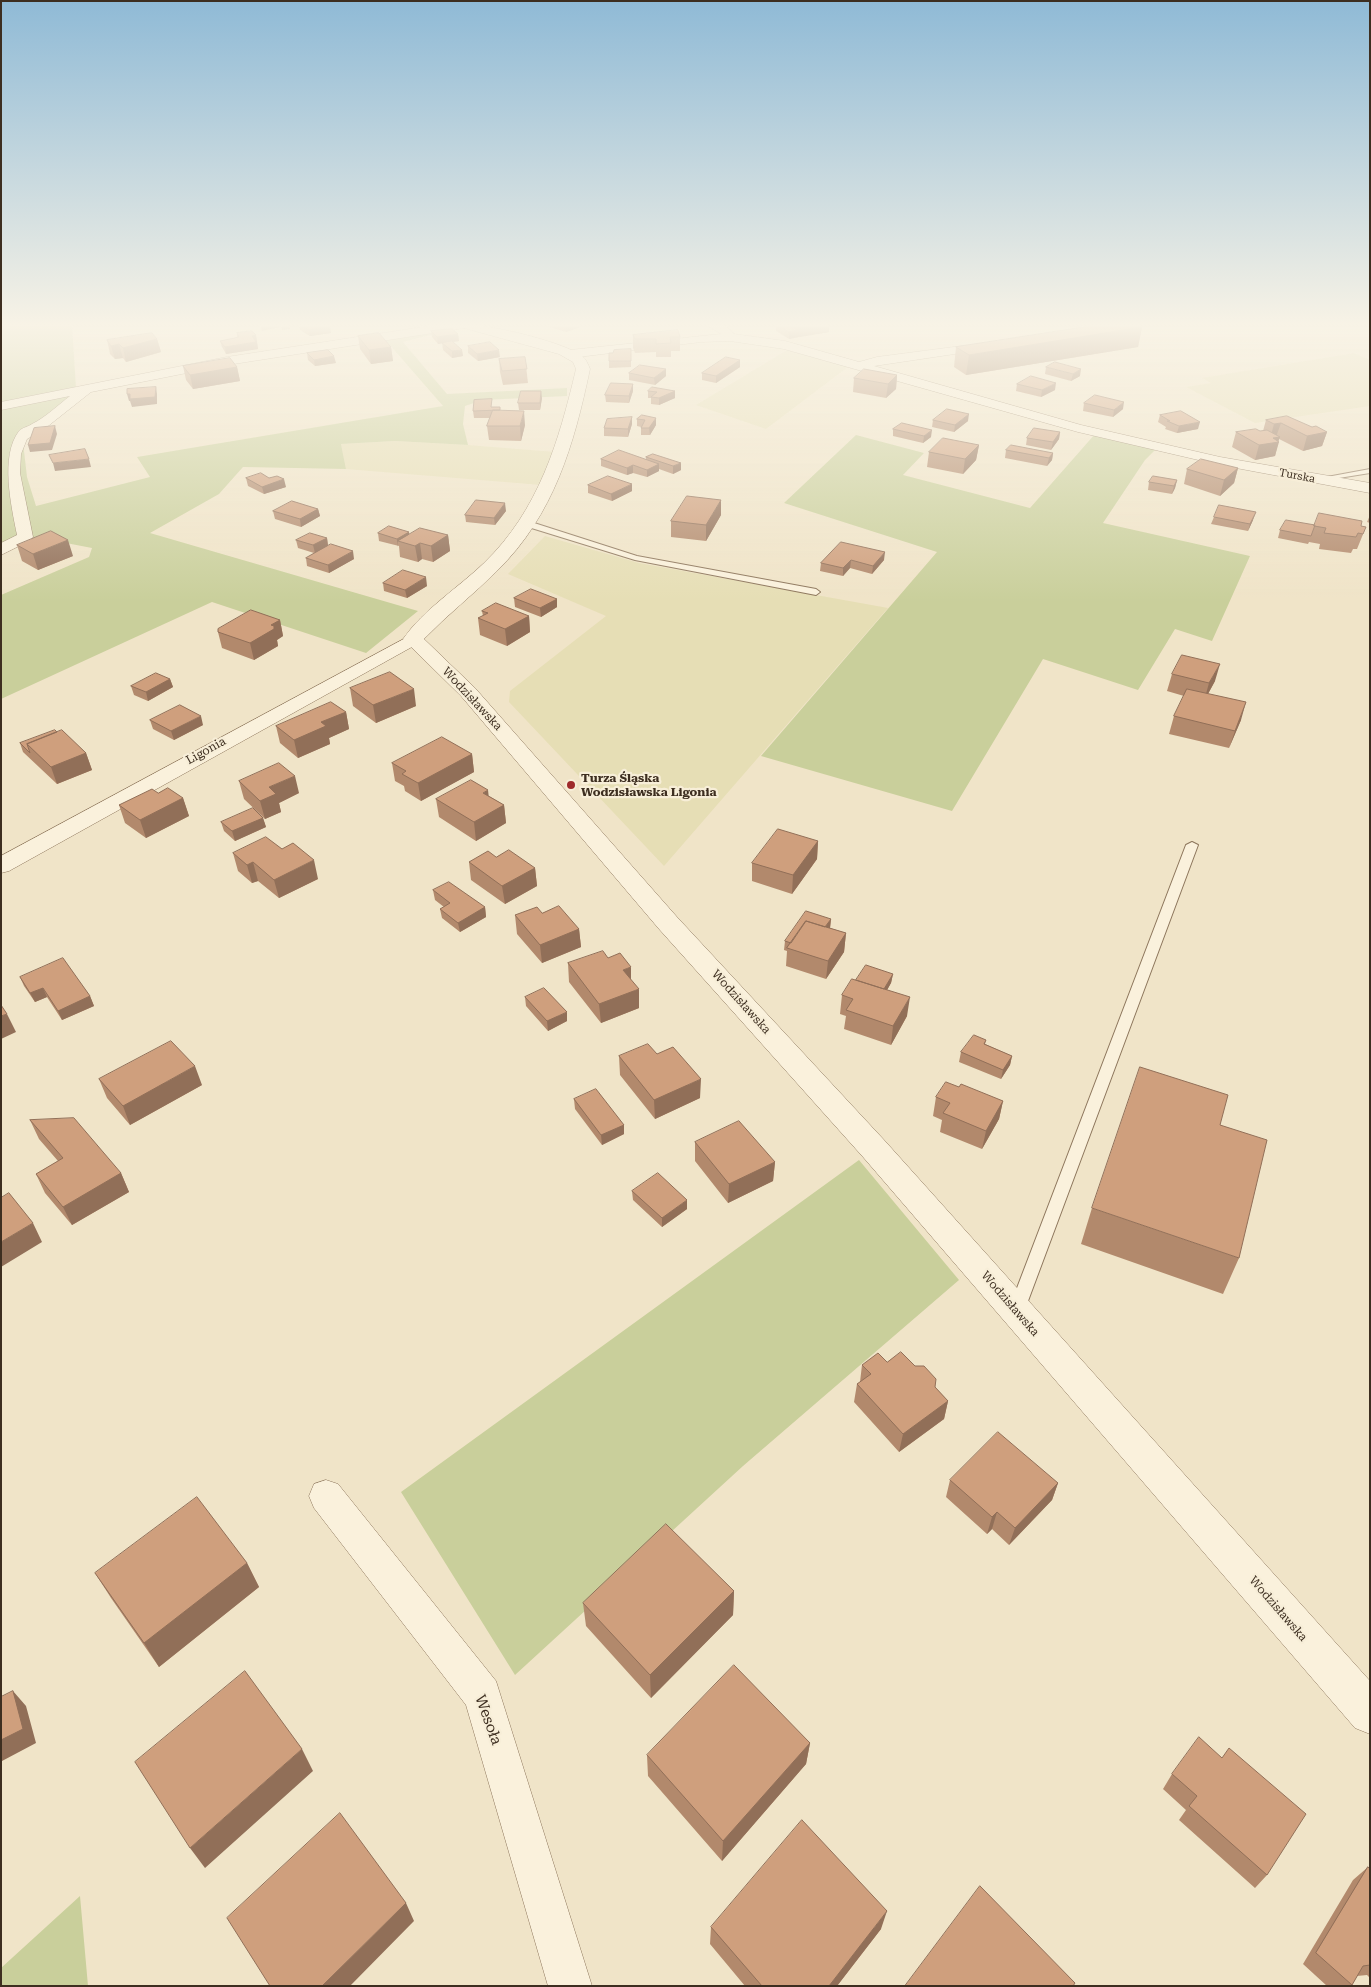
<!DOCTYPE html>
<html>
<head>
<meta charset="utf-8">
<style>
	body { margin:0 }
	#map { position:relative; width:1371px; height:1987px; overflow:hidden; background:#f0e4c8; font-family:"Roboto Serif",serif }
	canvas { display:block }
	.frame { position:absolute; inset:0; border:2px solid #3d2e20; pointer-events:none }
</style>
</head>
<body>
<div id="map">
<canvas width="1371" height="1987"></canvas>
<div class="frame"></div>
</div>
<script>
const c = document.querySelector('canvas').getContext('2d');
c.lineJoin = 'round';
function fillPath(path, color) { c.fillStyle = color; c.fill(path, 'evenodd'); }
function trace(path, color, width, dash) { c.strokeStyle = color; c.lineWidth = width; c.lineCap = dash ? 'butt' : 'round'; c.setLineDash(dash || []); c.stroke(path); }
function write(font, color, halo, rows, align = 'center') {
  c.font = font + ' "Roboto Serif",serif'; c.lineWidth = 4.5; c.setLineDash([]); c.textBaseline = 'middle'; c.strokeStyle = halo; c.fillStyle = color; for (const [text, x, y, turn = 0] of rows) {
    c.save(); c.translate(x, y); c.rotate((+turn || 0) * Math.PI / 180); c.textAlign = isNaN(turn) ? turn : align; if (halo) c.strokeText(text, 0, 0); c.fillText(text, 0, 0); c.restore();
  }
}
const farmland = new Path2D(`
	M787,350L848,367L766,429L696,405Z
	M1354,353L1370,360V406L1255,423L1186,387L1211,383L1202,378Z
	M395,441L468,445L556,452L541,485L346,469L341,444Z
	M545,536L639,563L888,608L664,866L509,702L510,691L606,616L508,574Z`);
const green = new Path2D(`
	M1,324H72L76,388L1,403Z
	M441,330L446,331L403,342L447,394L567,388V396L483,400L465,406L463,424L468,445L395,441L341,444L346,469L243,467L219,494L150,533L418,611L366,653L212,602L1,699V595L89,557L92,548L40,538L1,551V409L84,392L23,442L27,477L36,506L150,477L137,457L443,406L389,344L379,340Z
	M1095,434L1156,449L1145,460L1103,523L1250,556L1212,641L1175,629L1138,690L1043,659L952,811L761,756L937,552L784,503L856,435L924,453L903,475L1030,508Z
	M859,1160L959,1280L743,1466L515,1675L401,1492Z
	M80,1896L88,1986H1V1968Z`);
const service = new Path2D(`
	M1370,469V473L1320,481L1316,479Z
	M525,522H531L637,556L816,589L820,592L816,595L635,560L525,526Z
	M1192,842L1198,845L1025,1309L1022,1314L1017,1316L1012,1314L1009,1309L1186,845Z`);
const minor = new Path2D(`
	M442,324H471L465,328L227,365L91,392L43,430L27,439L21,454L20,473L33,537L31,540L1,555V543L17,535C11,505 0,456 19,431C23,427 28,427 32,424C46,417 58,405 70,396L1,410V402L227,357Z
	M705,324C717,324 726,323 734,334L785,341L859,362L877,357L992,342L994,345L988,349L874,366L1081,425L1220,457L1370,483V493L1220,465L1078,432L784,349L730,341L701,342L570,358L564,354L570,350L721,334Z
	M413,634L419,635L422,639L419,643L9,871L1,873V856Z
	M326,1480L338,1484L496,1681L592,1986H548L466,1705L314,1508L309,1496L314,1484Z`);
const tertiary = new Path2D(`
	M458,324C484,323 562,341 582,356C586,359 588,364 590,369C574,445 554,515 497,571C474,594 447,615 424,639L475,688L677,917L885,1141L1370,1681V1734L1355,1728L863,1157L659,929L461,696L403,639C424,609 458,588 484,563C539,510 559,441 576,369L573,362L559,354L460,327Z`);
const wall = new Path2D(`
	M299,324H328L331,333L310,336L300,330Z
	M549,324H579L580,327L566,332L549,327Z
	M776,324H829V332L789,339L776,331Z
	M1142,327L1138,347L966,375L954,367L956,347Z
	M431,331L458,334L459,341L452,342L462,350L463,356L452,358L443,350L442,343L438,344L432,337Z
	M237,333L256,335L258,349L226,354L222,347L220,341L237,338Z
	M633,335L680,337V351H671V357H656V352L635,353L633,348Z
	M358,336L391,347L393,361L371,364L360,349Z
	M157,339L161,352L126,362L123,358L115,359L110,354L107,340Z
	M468,346L500,357L478,361L468,353Z
	M631,349V367L609,368V361L613,353Z
	M307,353L336,363L315,366L308,360Z
	M525,357L528,383L503,385L500,372L499,359Z
	M740,360V367L716,383L702,380V373Z
	M183,366L237,367L240,381L193,389L186,380Z
	M1046,367L1080,376L1071,381L1045,374Z
	M629,373L666,376L655,385L629,380Z
	M897,375L896,389L886,398L853,392L854,378Z
	M633,384V391L629,403L606,402L605,395Z
	M1017,384L1055,390L1041,397L1016,391Z
	M648,391H675V398L659,405L651,404V398H648Z
	M542,398L540,410H519L518,403Z
	M1084,403L1123,409L1113,417L1083,411Z
	M492,407L500,411L525,425L521,441L489,440L487,426L490,418H474L473,411Z
	M642,415L656,425L650,435H641V427L637,426V419Z
	M1160,415L1198,429L1177,433L1165,429L1166,427L1158,422Z
	M632,417V424L628,437L604,436V428Z
	M933,420L968,421L954,432L932,427Z
	M1266,420L1312,427L1327,432L1322,446L1303,451L1279,439L1275,456L1255,460L1232,447L1236,432L1263,431Z
	M893,429L931,437L923,443L893,436Z
	M1060,432L1059,439L1051,450L1026,445L1027,438Z
	M979,445L976,460L963,474L927,467L929,452Z
	M1006,450L1053,453L1052,460L1047,466L1005,458Z
	M653,454L681,470L673,474L659,469V471L647,477L633,473L627,475L601,466V459H646V457Z
	M1238,468L1234,483L1220,496L1184,484L1187,469Z
	M246,478H269L286,487L264,494L248,486Z
	M1177,480L1175,488L1172,494L1148,490L1149,482Z
	M588,485L632,491L612,501L588,493Z
	M318,509L320,516L301,527L275,519L273,511Z
	M506,511L495,525L466,522L465,515Z
	M721,515L706,541L671,537V521Z
	M1370,515V523L1367,522Z
	M1214,517L1253,520L1248,531L1211,524Z
	M1314,525L1361,526L1366,527L1357,549H1353L1351,553L1319,549L1320,544L1309,542L1308,544L1278,538L1280,530Z
	M409,532V535H448L450,551L433,562L422,559L418,562L400,557L399,546L379,541L378,533Z
	M327,538L328,546L354,559L329,573L307,566L306,558L314,553L298,548L296,540Z
	M841,542L884,560L872,574L850,568L843,576L820,571L821,563Z
	M17,545L73,556L38,570L22,561Z
	M383,583L427,586L407,598L384,591Z
	M514,598L557,599V607L541,617L515,607Z
	M482,611L529,616L530,632L507,646L480,635L478,618L483,616Z
	M280,620L283,636L277,640L278,646L254,660L222,648L218,632Z
	M1172,674L1215,681L1208,694L1241,720L1229,748L1169,734L1174,716L1184,696L1167,691Z
	M170,679L173,687L148,701L134,695L131,686Z
	M350,688L416,706L376,723L353,706Z
	M346,712L349,729L329,738L330,744L298,758L280,743L276,726Z
	M150,720L203,725L174,740L153,729Z
	M20,743L86,753L92,770L57,784L23,752Z
	M472,754L474,772L421,801L405,791L404,786L395,781L392,763Z
	M239,781L299,793L279,803L281,812L265,819L244,799Z
	M158,793L183,798L189,816L146,838L125,823L119,805Z
	M489,796L504,805L506,823L476,841L439,817L436,799Z
	M263,818L266,827L235,841L224,831L221,822Z
	M818,841L817,859L792,894L752,881V863Z
	M233,853L318,879L279,898L258,881L252,883L238,871Z
	M496,857L535,868L537,886L505,904L471,880L469,862Z
	M433,890L485,907L486,917L460,932L442,918L440,909L444,907L435,900Z
	M542,913L579,929L581,947L542,963L517,934L515,915Z
	M831,919L830,928L846,933L844,952L826,979L786,966L787,951L784,950L785,941Z
	M608,958L631,980L639,1008L601,1023L569,982L568,963Z
	M893,974L891,983L887,990L907,1016L891,1045L844,1029L846,1016L840,1014L842,995L856,980Z
	M20,977L90,996L94,1006L62,1020L47,997L35,1002L24,986Z
	M525,997L567,1021L548,1031L526,1006Z
	M986,1040L985,1044L1012,1056L1010,1065L1001,1079L959,1062L961,1052Z
	M657,1054L700,1098L655,1119L620,1075L619,1056Z
	M99,1079L202,1085L130,1125L107,1098Z
	M959,1087L1003,1101L999,1119L982,1149L940,1132L942,1120L933,1116L936,1097Z
	M574,1099L624,1125V1134L602,1145L575,1109Z
	M30,1120L121,1173L129,1192L72,1225L45,1193L36,1174L58,1161L39,1139Z
	M695,1142L775,1162L773,1181L728,1203L695,1161Z
	M632,1191L687,1209L662,1227L633,1200Z
	M1092,1208L1239,1258L1223,1294L1081,1244Z
	M887,1362L915,1366L948,1401L944,1419L899,1452L854,1402L857,1384L860,1382L862,1365Z
	M950,1480L1058,1483L1052,1500L1009,1545L992,1529L987,1534L946,1497Z
	M247,1563L259,1587L159,1667L111,1598L95,1573Z
	M734,1591L733,1615L651,1698L586,1626L583,1603Z
	M810,1743L806,1764L722,1861L648,1776L647,1755Z
	M1222,1758L1267,1875L1255,1888L1179,1820L1186,1810L1163,1789L1172,1774Z
	M1368,1867L1370,1869V1978L1367,1975L1357,1976L1352,1985L1350,1986H1327L1303,1964L1353,1880Z
	M711,1927L881,1929L837,1986H745L710,1944Z`);
const shadedWall = new Path2D(`
	M260,324H280L281,327L262,331Z
	M281,324H289L290,329L282,330Z
	M570,324H579L580,327L566,332V325Z
	M799,324H829V332L798,337Z
	M330,326L331,333L310,336L309,330Z
	M1142,327L1138,347L966,375L969,355Z
	M798,330V337L789,339V332Z
	M458,334L459,341L438,344L437,337Z
	M256,335L258,349L226,354L225,347L252,336Z
	M157,339L161,352L126,362L123,348Z
	M119,344L123,358L115,359L111,346Z
	M391,347L393,361L371,364L369,350Z
	M462,350L463,356L452,358V351Z
	M499,350L500,357L478,361L477,354Z
	M334,356L336,363L315,366L314,360Z
	M740,360V367L716,383V376Z
	M237,367L240,381L193,389L190,375Z
	M666,369V376L655,385L654,378Z
	M1081,369L1080,376L1071,381L1073,374Z
	M897,375L896,389L886,398L888,384Z
	M1056,383L1055,390L1041,397L1042,390Z
	M633,384V391L629,403V396Z
	M156,387L157,394V404L132,407L130,401H129L127,394Z
	M541,391L542,398L540,410V403Z
	M675,391V398L659,405V398Z
	M1124,402L1123,409L1113,417L1114,410Z
	M524,411L525,425L521,441L520,426Z
	M969,414L968,421L954,432L955,425Z
	M632,417V424L628,437V429Z
	M656,418V425L650,435L649,428Z
	M1200,422L1198,429L1177,433L1179,426Z
	M1281,423L1276,437H1280L1278,442H1279L1275,456L1255,460L1259,445L1270,439L1274,424Z
	M55,426L57,434L52,450L30,452L28,445Z
	M932,430L931,437L923,443L924,436Z
	M1060,432L1059,439L1051,450L1053,442Z
	M1327,432L1322,446L1303,451L1307,436Z
	M979,445L976,460L963,474L965,459Z
	M1053,453L1052,460L1047,466L1049,458Z
	M89,459L91,467L55,471L53,463Z
	M681,463V470L673,474V466Z
	M659,464V471L647,477V470Z
	M633,465V473L627,475V468Z
	M1238,468L1234,483L1220,496L1224,480Z
	M284,479L286,487L264,494L262,487Z
	M1177,480L1175,488L1172,494L1174,486Z
	M632,484V491L612,501L611,494Z
	M721,500V515L706,541V525Z
	M505,503L506,511L495,525L494,518Z
	M318,509L320,516L301,527L300,519Z
	M1256,512L1253,520L1248,531L1250,524Z
	M409,532L410,540L398,541V547L397,539Z
	M448,535L450,551L433,562L431,546Z
	M327,538L328,546L315,553L313,545Z
	M68,540L73,556L38,570L33,554Z
	M420,543L422,559L418,562L415,546Z
	M353,551L354,559L329,573L328,565Z
	M885,552L884,560L872,574L873,566Z
	M851,560L850,568L843,576V568Z
	M426,577L427,586L407,598L405,590Z
	M557,599V607L541,617L540,608Z
	M529,616L530,632L507,646L505,629Z
	M280,620L283,636L277,640L278,646L254,660L250,643L271,625Z
	M1220,664L1215,681L1204,701L1209,683Z
	M170,679L173,687L148,701L146,692Z
	M414,689L416,706L376,723L373,705Z
	M1246,702L1241,720L1229,748L1235,731Z
	M346,712L349,729L329,738L330,744L298,758L294,740L321,722Z
	M201,716L203,725L174,740L171,731Z
	M86,753L92,770L57,784L51,767Z
	M472,754L474,772L421,801L418,783Z
	M295,776L299,793L279,803L281,812L265,819L260,801L269,787Z
	M488,790L490,808L483,793Z
	M183,798L189,816L146,838L140,820Z
	M504,805L506,823L476,841L474,822Z
	M263,818L266,827L235,841L232,831Z
	M818,841L817,859L792,894L793,875Z
	M314,860L318,879L279,898L274,880Z
	M253,862L258,881L252,883L247,865Z
	M535,868L537,886L505,904L502,886Z
	M485,907L486,917L460,932L458,923Z
	M831,919L830,928L820,935Z
	M579,929L581,947L542,963L540,945Z
	M846,933L844,952L826,979L828,961Z
	M631,967V985L623,970Z
	M893,974L891,983L878,1006L879,997Z
	M43,988L47,997L35,1002L30,993Z
	M639,989V1008L601,1023L599,1004Z
	M90,996L94,1006L62,1020L58,1011Z
	M910,997L907,1016L891,1045L893,1026Z
	M567,1012V1021L548,1031L547,1021Z
	M7,1014L16,1032L1,1039V1016Z
	M1012,1056L1010,1065L1001,1079L1003,1070Z
	M195,1066L202,1085L130,1125L123,1106Z
	M701,1079L700,1098L655,1119L654,1100Z
	M1003,1101L999,1119L982,1149L986,1131Z
	M624,1125V1134L602,1145L601,1135Z
	M775,1162L773,1181L728,1203L729,1184Z
	M121,1173L129,1192L72,1225L63,1207Z
	M687,1200V1209L662,1227V1218Z
	M33,1223L42,1242L1,1267V1242Z
	M948,1401L944,1419L899,1452L903,1434Z
	M1058,1483L1052,1500L1009,1545L1015,1528Z
	M997,1512L992,1529L987,1534L992,1517Z
	M247,1563L259,1587L159,1667L144,1643Z
	M734,1591L733,1615L651,1698L650,1675Z
	M13,1691L26,1706L36,1743L2,1761L1,1740Z
	M810,1743L806,1764L722,1861L723,1841Z
	M302,1749L313,1771L205,1868L190,1848Z
	M406,1903L414,1921L350,1986H322Z
	M887,1911L881,1929L837,1986H829Z`);
const building = new Path2D(`
	M300,324H328L330,326L309,330Z
	M776,324H787L798,330L789,332Z
	M1103,324H1135L1142,327L969,355L956,347Z
	M452,329L458,334L437,337L431,331Z
	M678,330L680,337H670L671,343L656,344V339H635L633,335Z
	M252,331L256,335L252,336L256,342L225,347L220,341L239,337L237,333Z
	M152,333L157,339L123,348L119,344L111,346L107,340Z
	M379,333L391,347L369,350L358,336Z
	M452,341L462,350L452,351L442,343Z
	M490,342L499,350L477,354L468,346Z
	M631,349V361H609V353H613L614,350Z
	M328,350L334,356L314,360L307,353Z
	M525,357L527,369L502,371L499,359Z
	M726,357L740,360L716,376L702,373Z
	M230,358L237,367L190,375L183,366Z
	M1055,362L1081,369L1073,374L1046,367Z
	M640,365L666,369L654,378L629,373Z
	M864,369L897,375L888,384L854,378Z
	M1031,376L1056,383L1042,390L1017,384Z
	M611,383L633,384L629,396L605,395Z
	M156,387L155,397L130,399V394H127V389Z
	M652,387L675,391L659,398L651,397L657,392L648,391Z
	M521,391H541L540,403H518Z
	M1095,395L1124,402L1114,410L1084,403Z
	M492,399L491,407H500V410L473,411L474,400Z
	M947,409L969,414L955,425L933,420Z
	M493,410L524,411L520,426H487Z
	M1181,411L1200,422L1179,426L1167,421H1170L1160,415Z
	M642,415L656,418L649,428H641L645,420L637,419Z
	M1287,416L1312,427L1316,426L1327,432L1307,436L1281,423L1274,424L1266,420Z
	M632,417L628,429L604,428L607,419Z
	M902,423L932,430L924,436L893,429Z
	M55,426L50,443L28,445L34,428Z
	M1034,428L1060,432L1053,442L1027,438Z
	M1256,429L1260,431L1267,430L1280,437L1273,438L1279,442L1259,445L1236,432Z
	M943,438L979,445L965,459L929,452Z
	M1011,445L1053,453L1049,458L1006,450Z
	M85,449L89,459L53,463L49,455Z
	M619,450L659,464L647,470L633,465L627,468L601,459Z
	M653,454L681,463L673,466L646,457Z
	M1201,459L1238,468L1224,480L1187,469Z
	M261,473L269,478L277,476L284,479L262,487L246,478Z
	M608,476L632,484L611,494L588,485Z
	M1153,476L1177,480L1174,486L1149,482Z
	M687,496L721,500L706,525L671,521Z
	M476,500L505,503L494,518L465,515Z
	M292,501L318,509L300,519L273,511Z
	M1219,505L1256,512L1250,524L1214,517Z
	M1319,513L1362,521L1361,526L1366,527L1363,534L1358,533L1356,537L1324,533L1326,528L1314,526Z
	M1286,520L1315,525L1311,536L1280,530Z
	M389,526L409,532L397,539L378,533Z
	M420,528L448,535L431,546L420,543L415,546L398,541Z
	M51,531L68,540L33,554L17,545Z
	M310,533L327,538L313,545L296,540Z
	M841,542L885,552L873,566L851,560L843,568L821,563Z
	M331,544L353,551L328,565L306,558Z
	M403,570L426,577L405,590L383,583Z
	M531,589L557,599L540,608L514,598Z
	M496,603L529,616L505,629L478,618L488,613L482,611Z
	M251,610L280,620L271,625L274,626V629L250,643L218,632V629Z
	M1182,655L1220,664L1209,683L1172,674Z
	M390,672L414,689L373,705L350,688Z
	M156,673L170,679L146,692L131,686Z
	M1187,689L1246,702L1235,731L1174,716Z
	M331,702L346,712L321,722L326,726L294,740L276,726Z
	M180,705L201,716L171,731L150,720Z
	M55,730L57,732L27,744L30,753L20,743Z
	M62,730L86,753L51,767L27,744Z
	M442,737L472,754L418,783L402,774L406,771L392,763Z
	M279,763L295,776L269,787L276,794L260,801L239,781Z
	M471,780L488,790L483,793L504,805L474,822L436,799Z
	M168,788L183,798L140,820L119,805L152,789L158,793Z
	M253,808L263,818L232,831L221,822Z
	M778,829L818,841L793,875L752,863Z
	M266,837L282,849L293,843L314,860L274,880L253,862L247,865L233,853Z
	M509,850L535,868L502,886L469,862L488,851L496,857Z
	M449,882L485,907L458,923L440,909L450,903L433,890Z
	M559,906L579,929L540,945L515,915L537,907L542,913Z
	M806,911L831,919L825,927L806,921L791,943L785,941Z
	M806,921L846,933L828,961L787,948Z
	M603,951L608,958L620,953L631,967L623,970L639,989L599,1004L568,963Z
	M63,958L90,996L58,1011L43,988L30,993L20,977Z
	M866,965L893,974L884,989L856,980Z
	M852,979L910,997L893,1026L846,1010L853,999L842,995Z
	M544,988L567,1012L547,1021L525,997Z
	M1,1005L7,1014L1,1016Z
	M974,1035L986,1040L984,1044L1012,1056L1003,1070L961,1052Z
	M171,1041L195,1066L123,1106L99,1079Z
	M648,1044L657,1054L673,1047L701,1079L654,1100L619,1056Z
	M1140,1067L1228,1095L1220,1125L1267,1140L1239,1258L1092,1208Z
	M946,1082L959,1087L961,1084L1003,1101L986,1131L943,1113L950,1103L936,1097Z
	M596,1089L624,1125L601,1135L574,1099Z
	M74,1118L121,1173L63,1207L36,1174L63,1158L30,1120Z
	M739,1121L775,1162L729,1184L695,1142Z
	M658,1173L687,1200L662,1218L632,1191Z
	M9,1193L33,1223L1,1242V1198Z
	M901,1352L915,1366H924L936,1379L935,1387L948,1401L903,1434L857,1384L871,1374L862,1365L878,1353L887,1362Z
	M998,1432L1058,1483L1015,1528L997,1512L992,1517L950,1480Z
	M197,1497L247,1563L144,1643L95,1573Z
	M666,1524L734,1591L650,1675L583,1603Z
	M734,1665L810,1743L723,1841L647,1755Z
	M245,1671L302,1749L190,1848L135,1762Z
	M13,1691L23,1729L1,1740V1697Z
	M1199,1737L1222,1758L1229,1748L1306,1814L1267,1875L1189,1806L1197,1796L1172,1774Z
	M340,1813L406,1903L322,1986H270L227,1918Z
	M802,1820L887,1911L829,1986H762L711,1927Z
	M1368,1867L1370,1869V1965L1363,1966L1352,1985L1316,1953Z
	M980,1886L1075,1983L1073,1986H905Z`);
const markers = [
	[571,785,5,"#9e2a2b"]
];
const farStreetnames = [
	["Turska",1297,476,11]
];
const streetNames = [
	["Wodzisławska",472,699,47],
	["Ligonia",206,751,-29],
	["Wodzisławska",741,1002,48],
	["Wodzisławska",1010,1304,49],
	["Wodzisławska",1278,1609,49]
];
const poiNames = [
	["Turza Śląska",581,778],
	["Wodzisławska Ligonia",581,792]
];
const nearStreetnames = [
	["Wesoła",488,1720,70]
];
fillPath(farmland, '#e6deb5');
fillPath(green, '#c9cf9b');
trace(service, '#8d765c', 2);
trace(minor, '#8d765c', 1);
trace(tertiary, '#8d765c', 1);
fillPath(service, '#faf1dc');
fillPath(minor, '#faf1dc');
fillPath(tertiary, '#faf1dc');
fillPath(wall, '#b2896c');
fillPath(shadedWall, '#916f58');
fillPath(building, '#cf9f7d');
trace(building, '#916f58', 1);
const sky = c.createLinearGradient(0, 0, 0, 602);
sky.addColorStop(0, '#8fbad6');
sky.addColorStop(0.54, '#f8f3e6');
sky.addColorStop(1, '#f8f3e600');
c.fillStyle = sky;
c.fillRect(0, 0, 1371, 602);
for (const [x, y, r, color] of markers) { const dot = new Path2D(); dot.arc(x, y, r, 0, 2 * Math.PI); c.fillStyle = color; c.fill(dot); trace(dot, '#f7eed8', 2); }
write('11px', '#3d2e20', '#f7eed8', farStreetnames);
write('12px', '#3d2e20', '#f7eed8', streetNames);
write('bold 12px', '#3d2e20', '#f7eed8', poiNames, 'left');
write('15px', '#3d2e20', '#f7eed8', nearStreetnames);
</script>
</body>
</html>
